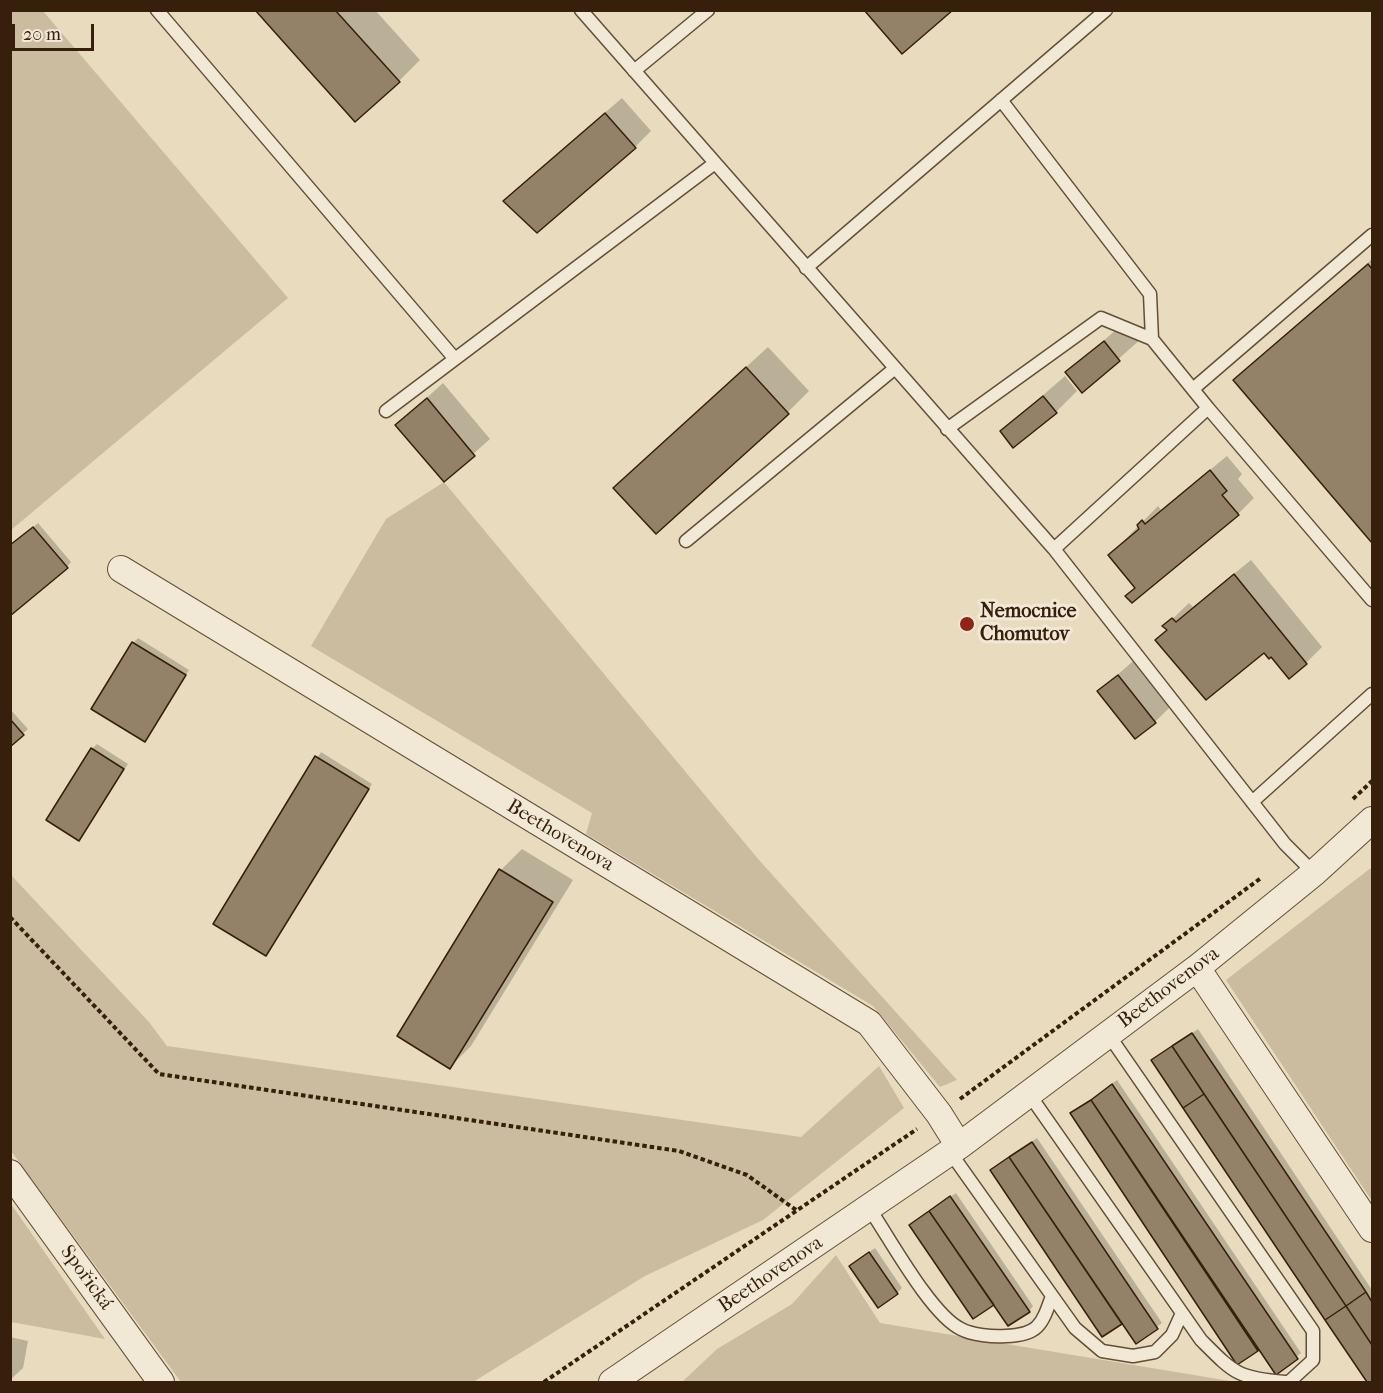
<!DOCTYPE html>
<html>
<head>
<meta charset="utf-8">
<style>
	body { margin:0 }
	#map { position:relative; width:1383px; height:1393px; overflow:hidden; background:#e9dcbe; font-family:"IM FELL French Canon",serif }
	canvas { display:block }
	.frame { position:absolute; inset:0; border:12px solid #361f0b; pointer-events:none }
	.scale { position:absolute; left:12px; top:24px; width:82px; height:27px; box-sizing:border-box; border:3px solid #361f0b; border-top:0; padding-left:8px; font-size:18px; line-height:21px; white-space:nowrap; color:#361f0b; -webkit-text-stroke:4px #f1e8d5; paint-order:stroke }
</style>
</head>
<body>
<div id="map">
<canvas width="1383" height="1393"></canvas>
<div class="frame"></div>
<div class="scale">20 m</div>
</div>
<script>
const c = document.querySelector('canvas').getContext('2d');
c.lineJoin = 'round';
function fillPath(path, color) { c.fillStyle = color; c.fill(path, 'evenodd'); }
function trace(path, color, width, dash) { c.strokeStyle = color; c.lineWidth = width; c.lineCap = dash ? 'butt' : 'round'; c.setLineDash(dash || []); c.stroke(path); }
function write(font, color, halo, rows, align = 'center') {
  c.font = font + ' "IM FELL French Canon",serif'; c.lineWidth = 6; c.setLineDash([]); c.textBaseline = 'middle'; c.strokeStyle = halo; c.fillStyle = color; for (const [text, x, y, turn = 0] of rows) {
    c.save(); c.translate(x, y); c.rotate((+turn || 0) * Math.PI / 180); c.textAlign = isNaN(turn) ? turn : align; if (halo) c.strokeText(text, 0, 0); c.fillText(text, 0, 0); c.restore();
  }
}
const green = new Path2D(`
	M11,10L43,11L288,298L11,530Z
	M444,482L759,860L957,1080L940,1087L873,1006L586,834L592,813L311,646L386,519Z
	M1372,867V1201L1226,980Z
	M11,875L149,1022L167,1046L801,1137L879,1066L904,1108L763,1220L645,1276L473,1382H181L11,1151Z
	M11,1204L105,1339L11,1322Z
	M836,1255L880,1323L1236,1382H682L717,1349L792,1304Z`);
const shadow = new Path2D(`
	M257,10H375L420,60L399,81Z
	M622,98L651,131L635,147L521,185Z
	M1372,259V540L1235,380Z
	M1126,321L1141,339L1082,391L1067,373Z
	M768,347L809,391L788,412L637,467Z
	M1065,376L1077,391L1056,412L1002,431Z
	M443,383L490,439L444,480L397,425Z
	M1227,456L1242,474L1238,479L1254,498L1238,514L1136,587L1110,555L1158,506L1161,510Z
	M38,523L71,562L67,567L10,547Z
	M1251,560L1322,647L1306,663L1168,629L1165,626L1189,603L1193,607Z
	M138,638L189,670L145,740L133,643Z
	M1140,655L1176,701L1155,722L1099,691Z
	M10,709L28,729L10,745Z
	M97,744L128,764L79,839L92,749Z
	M321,752L372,784L266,955L215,924Z
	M522,849L573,880L471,1046L450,1067L399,1036L501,870Z
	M1198,1029L1372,1290V1382H1369L1153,1061Z
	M1117,1080L1301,1353L1276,1373L1258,1349L1237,1363L1077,1109Z
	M1037,1138L1162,1323L1136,1342L1122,1322L1103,1335L996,1166Z
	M956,1193L1033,1306L1029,1311L994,1303L910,1225Z
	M875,1248L902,1288L897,1293L855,1262Z
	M10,1337L28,1341L23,1368L10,1380Z`);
const building = new Path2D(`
	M255,10H335L400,82L355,122Z
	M864,10H953L902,54Z
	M605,113L636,148L537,233L503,201Z
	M1368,264L1372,269V543L1233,380Z
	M1104,341L1120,361L1082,393L1065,372Z
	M746,367L789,414L656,534L613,488Z
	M1043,396L1057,413L1013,448L1000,431Z
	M427,398L475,456L444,482L395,425Z
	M1210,470L1227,491L1222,495L1239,515L1132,603L1125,596L1135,588L1108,555L1139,529L1137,525L1142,520L1145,524Z
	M33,527L68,568L10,616V545Z
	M1234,574L1307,664L1289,679L1271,657L1269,659L1264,653L1206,700L1155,640L1167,630L1162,626L1172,618L1176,622Z
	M132,642L186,675L145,742L91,709Z
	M1118,675L1156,723L1135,739L1097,691Z
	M10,719L24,735L10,747Z
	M91,748L124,769L79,841L46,820Z
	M315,756L369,789L266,956L213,924Z
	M499,869L553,902L450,1069L397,1036Z
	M1192,1033L1366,1292L1346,1306L1172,1046Z
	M1172,1046L1204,1094L1183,1108L1151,1060Z
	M1112,1084L1298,1359L1276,1375L1091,1100Z
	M1204,1094L1346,1306L1325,1320L1183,1108Z
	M1091,1100L1258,1351L1237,1365L1070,1113Z
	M1032,1142L1158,1329L1136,1344L1009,1157Z
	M1009,1157L1122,1324L1102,1337L990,1170Z
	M950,1196L1030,1312L1008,1326L929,1211Z
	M929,1211L994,1305L973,1319L909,1225Z
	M869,1252L898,1294L878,1308L849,1266Z
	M1366,1292L1372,1302V1345L1346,1306Z
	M1346,1306L1372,1345V1382H1367L1325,1320Z`);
const path = new Path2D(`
	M1353,799L1372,781
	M10,917L159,1074L679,1151L747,1175L796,1210
	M960,1099L1261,878
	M544,1382L917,1129`);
const service = new Path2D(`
	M157,10L455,359
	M581,10L1054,549L1285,844L1314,873
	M634,71L708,10
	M1001,100L1150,294L1152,339
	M806,268L1106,10
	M1193,389L1372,235
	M386,411L715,163
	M947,429L1101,318L1152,339L1208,408
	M686,541L894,369
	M1054,549L1208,408L1372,600
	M1252,802L1372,694
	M1108,1034L1313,1331V1360L1289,1382
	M1029,1094L1201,1340C1234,1373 1237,1378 1285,1382
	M950,1152L1075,1328L1102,1351L1133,1356L1155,1352L1172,1335L1182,1313
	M869,1208C889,1237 931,1315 961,1329C972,1335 993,1337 1006,1336C1039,1335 1042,1324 1052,1296`);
const minor = new Path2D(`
	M121,569L869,1023L939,1114L959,1146
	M1197,968L1372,1229
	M10,1173L161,1382
	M612,1382L959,1146L1197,968L1314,873L1372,820`);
const markers = [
	[967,624,8,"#8f2418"]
];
const poiNames = [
	["Nemocnice",980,612],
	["Chomutov",980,635]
];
const streetNames = [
	["Beethovenova",560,836,31],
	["Beethovenova",1169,988,-37],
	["Beethovenova",771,1275,-34],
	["Spořická",86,1278,54]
];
fillPath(green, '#cbbca0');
fillPath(shadow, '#0003');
fillPath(building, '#938168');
trace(building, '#361f0b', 1.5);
trace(service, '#634e38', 15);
trace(minor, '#634e38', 28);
trace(path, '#361f0b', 4, [4.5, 3]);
trace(service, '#f1e8d5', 12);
trace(minor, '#f1e8d5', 26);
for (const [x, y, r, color] of markers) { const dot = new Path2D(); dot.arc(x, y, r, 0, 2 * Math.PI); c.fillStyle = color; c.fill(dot); trace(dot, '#f1e8d5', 2); }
write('bold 20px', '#361f0b', '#f1e8d5', poiNames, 'left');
write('20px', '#361f0b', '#f1e8d5', streetNames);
</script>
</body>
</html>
